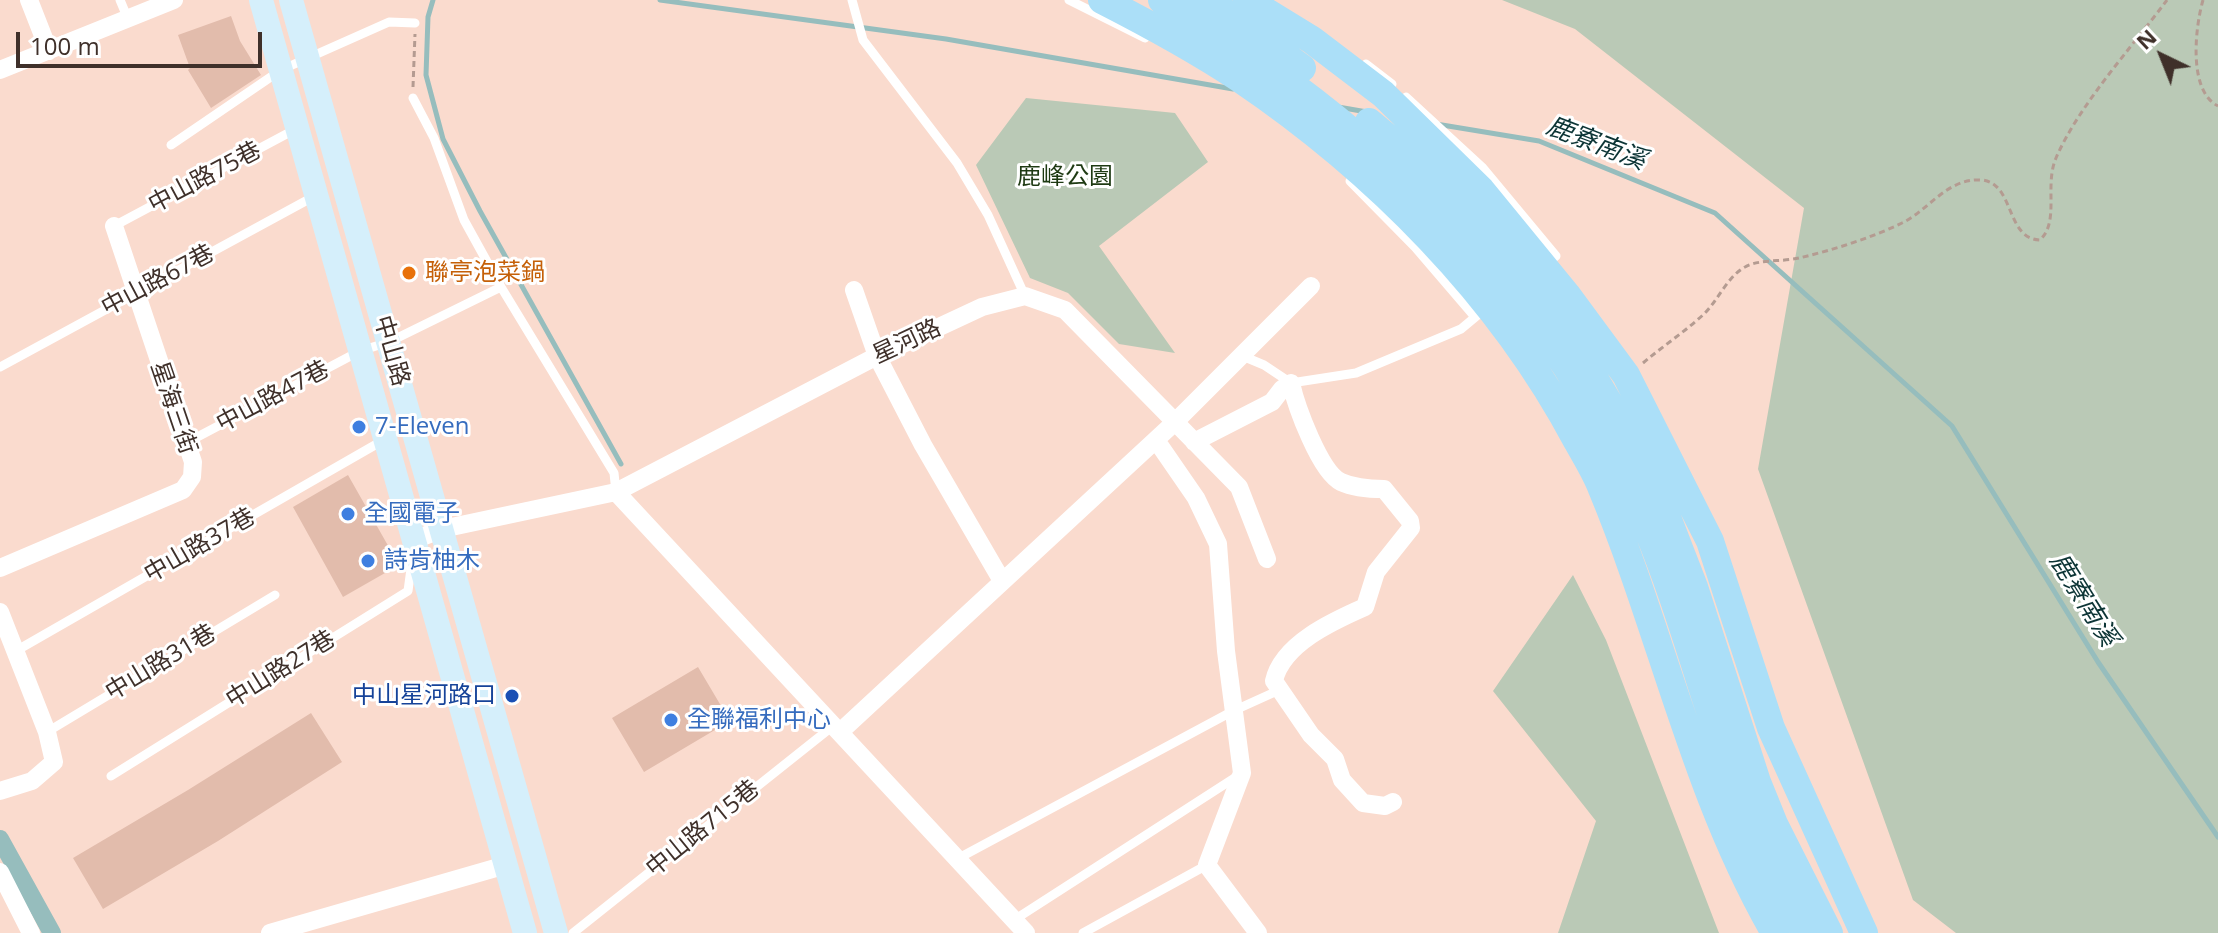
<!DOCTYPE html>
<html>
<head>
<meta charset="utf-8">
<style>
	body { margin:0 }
	#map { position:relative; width:2218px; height:933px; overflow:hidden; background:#fadbce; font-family:"Open Sans",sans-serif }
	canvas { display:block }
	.north { position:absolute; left:2122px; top:16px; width:80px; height:80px; -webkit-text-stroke:6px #fff; paint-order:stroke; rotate:317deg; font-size:22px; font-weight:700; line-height:32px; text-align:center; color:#3f302a }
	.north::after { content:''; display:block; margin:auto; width:28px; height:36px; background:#3f302a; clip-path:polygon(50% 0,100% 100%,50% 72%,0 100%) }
	.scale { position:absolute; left:16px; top:32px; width:246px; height:36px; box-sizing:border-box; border:4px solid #3f302a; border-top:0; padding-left:10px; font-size:24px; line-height:28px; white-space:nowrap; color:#3f302a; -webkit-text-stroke:6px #fff; paint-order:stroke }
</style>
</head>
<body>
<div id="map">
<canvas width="2218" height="933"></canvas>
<div class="north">N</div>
<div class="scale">100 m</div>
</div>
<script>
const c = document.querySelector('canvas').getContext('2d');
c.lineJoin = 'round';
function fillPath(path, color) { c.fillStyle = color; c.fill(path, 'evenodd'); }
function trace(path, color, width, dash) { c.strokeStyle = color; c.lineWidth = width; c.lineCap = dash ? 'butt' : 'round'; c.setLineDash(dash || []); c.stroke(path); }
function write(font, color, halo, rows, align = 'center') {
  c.font = font + ' "Open Sans","Noto Sans TC",sans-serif'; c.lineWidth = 6; c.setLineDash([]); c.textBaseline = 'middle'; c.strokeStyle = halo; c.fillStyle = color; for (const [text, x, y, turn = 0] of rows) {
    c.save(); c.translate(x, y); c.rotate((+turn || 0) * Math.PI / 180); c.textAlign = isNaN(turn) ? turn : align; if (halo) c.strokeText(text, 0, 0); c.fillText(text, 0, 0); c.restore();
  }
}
const green = new Path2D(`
	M1502,0H2218V933H1956L1913,900L1758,469L1804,208L1575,29Z
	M1026,98L1175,113L1208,162L1099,246L1175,353L1119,344L1068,293L1030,278L976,165Z
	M1573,575L1606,640L1719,933H1558L1596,821L1493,691Z`);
const stream = new Path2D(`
	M433,0L428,17L426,75L443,139L480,211L621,464
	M660,0L946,39L1233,89
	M1338,107L1367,112
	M1436,124L1539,141L1715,213L1952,426L2098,662L2218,837`);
const canal = new Path2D(`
	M0,839L52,933`);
const building = new Path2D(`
	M231,16L240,41L261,75L211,108L188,70L190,68L178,35Z
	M348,475L399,565L343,597L293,507Z
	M698,667L730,721L644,772L612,718Z
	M311,713L342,762L218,841L103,909L73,858L188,790Z`);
const path = new Path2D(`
	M2203,0C2195,28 2188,91 2218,106
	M413,87L415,34
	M1643,363C1663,346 1686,331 1705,313C1718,300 1728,276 1745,267C1759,259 1782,262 1799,258C1833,250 1871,238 1902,223C1929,210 1947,178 1981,180C2015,182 2005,239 2040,240C2060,221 2044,186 2056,158C2079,105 2132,47 2167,0`);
const lane = new Path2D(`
	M120,0L128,19
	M852,0L863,40L957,163L988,215L1025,296
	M1069,0L1145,38
	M1366,64L1392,84
	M1406,97L1482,167L1556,256L1545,265
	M413,98L434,138L464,220L501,287
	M171,145L281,70L389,22L415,23
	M1350,181L1415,247L1475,317
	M114,226L294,130
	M1240,355L1264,365L1291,383L1356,373L1461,329L1485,309
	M0,367L313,197
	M186,443L360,351L389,342L501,287L614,473L616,492
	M14,652L382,441
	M47,732L275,595
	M111,776L408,591L412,561
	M957,859L1233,711L1275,692L1274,687
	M1014,920L1236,777
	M573,933L833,726
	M1083,933L1207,865`);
const street = new Path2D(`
	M29,0L49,51
	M0,70L174,0
	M854,290L877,356L923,445L1002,581
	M1156,440L1196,498L1218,544L1226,651L1242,773L1207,865L1258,933
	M1194,442L1272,402L1282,389L1291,383C1296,406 1320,472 1341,482C1354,488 1370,489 1384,489L1410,521L1411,528L1376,572L1365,607C1333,621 1282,644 1274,681L1311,735L1335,759L1342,780L1363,803L1385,806L1393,802
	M616,492L1026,933
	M414,540L442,529L616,492L877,356L982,307L1025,296L1065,310L1239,487L1267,559
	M0,568L183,490L192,477L193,462L114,226
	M0,612L47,732L54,762L32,781L0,791
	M840,732L1175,422L1311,286
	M0,872L31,933
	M270,933L506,865`);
const secondary = new Path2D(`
	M261,0L525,933
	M291,0L556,933`);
const primary = new Path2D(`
	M1102,0C1149,24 1195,49 1239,78C1375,170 1500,295 1577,441C1586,457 1596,473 1602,489C1663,636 1695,795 1775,933
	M1162,0C1191,15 1217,33 1244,51C1369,135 1481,242 1566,366C1576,381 1583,398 1592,414C1612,451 1631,489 1647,528C1688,627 1711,732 1754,830C1769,865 1788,899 1805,933
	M1203,0L1225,12L1302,68
	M1247,0L1312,40L1383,94L1481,190L1567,295L1626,375L1710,541L1771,728L1864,933
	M1369,122L1434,176L1493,243L1569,336L1629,437L1665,512L1694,587L1757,782L1774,824L1829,933`);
const markers = [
	[409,273,8,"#e8710a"],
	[359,427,8,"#3f7fe0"],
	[348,514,8,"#3f7fe0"],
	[368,561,8,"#3f7fe0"],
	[512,696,8,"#1a4fb4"],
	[671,720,8,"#3f7fe0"]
];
const parkNames = [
	["鹿峰公園",1065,177]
];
const streetNames = [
	["中山路75巷",205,178,-28],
	["中山路67巷",158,281,-28],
	["星河路",907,342,-25],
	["中山路",391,351,74],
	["中山路47巷",273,397,-28],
	["星海三街",173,408,71],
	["中山路37巷",200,546,-30],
	["中山路31巷",161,663,-31],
	["中山路27巷",281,670,-32],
	["中山路715巷",703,829,-39]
];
const foodNames = [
	["聯亭泡菜鍋",425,273]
];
const shopNames = [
	["7-Eleven",375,427],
	["全國電子",364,514],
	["詩肯柚木",384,561],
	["全聯福利中心",687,720]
];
const transitNames = [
	["中山星河路口",496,696]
];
const waterNames = [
	["鹿寮南溪",1596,144,21],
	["鹿寮南溪",2083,600,58]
];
fillPath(green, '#bac9b6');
trace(stream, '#96bdbd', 5);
trace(canal, '#96bdbd', 18);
fillPath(building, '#e2bcac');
trace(path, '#b49b91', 3, [6, 4]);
trace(lane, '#fff', 9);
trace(street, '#fff', 18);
trace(secondary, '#d5effb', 24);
trace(primary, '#abdff8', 28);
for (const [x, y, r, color] of markers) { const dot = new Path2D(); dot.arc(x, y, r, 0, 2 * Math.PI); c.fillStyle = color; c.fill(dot); trace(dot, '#fff', 3); }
write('24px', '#1e3a13', '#fff', parkNames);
write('24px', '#3f302a', '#fff', streetNames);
write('24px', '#c56008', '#fff', foodNames, 'left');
write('24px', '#366cbe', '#fff', shopNames, 'left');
write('24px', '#164399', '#fff', transitNames, 'right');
write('italic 26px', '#0d3536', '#fff', waterNames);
</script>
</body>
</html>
